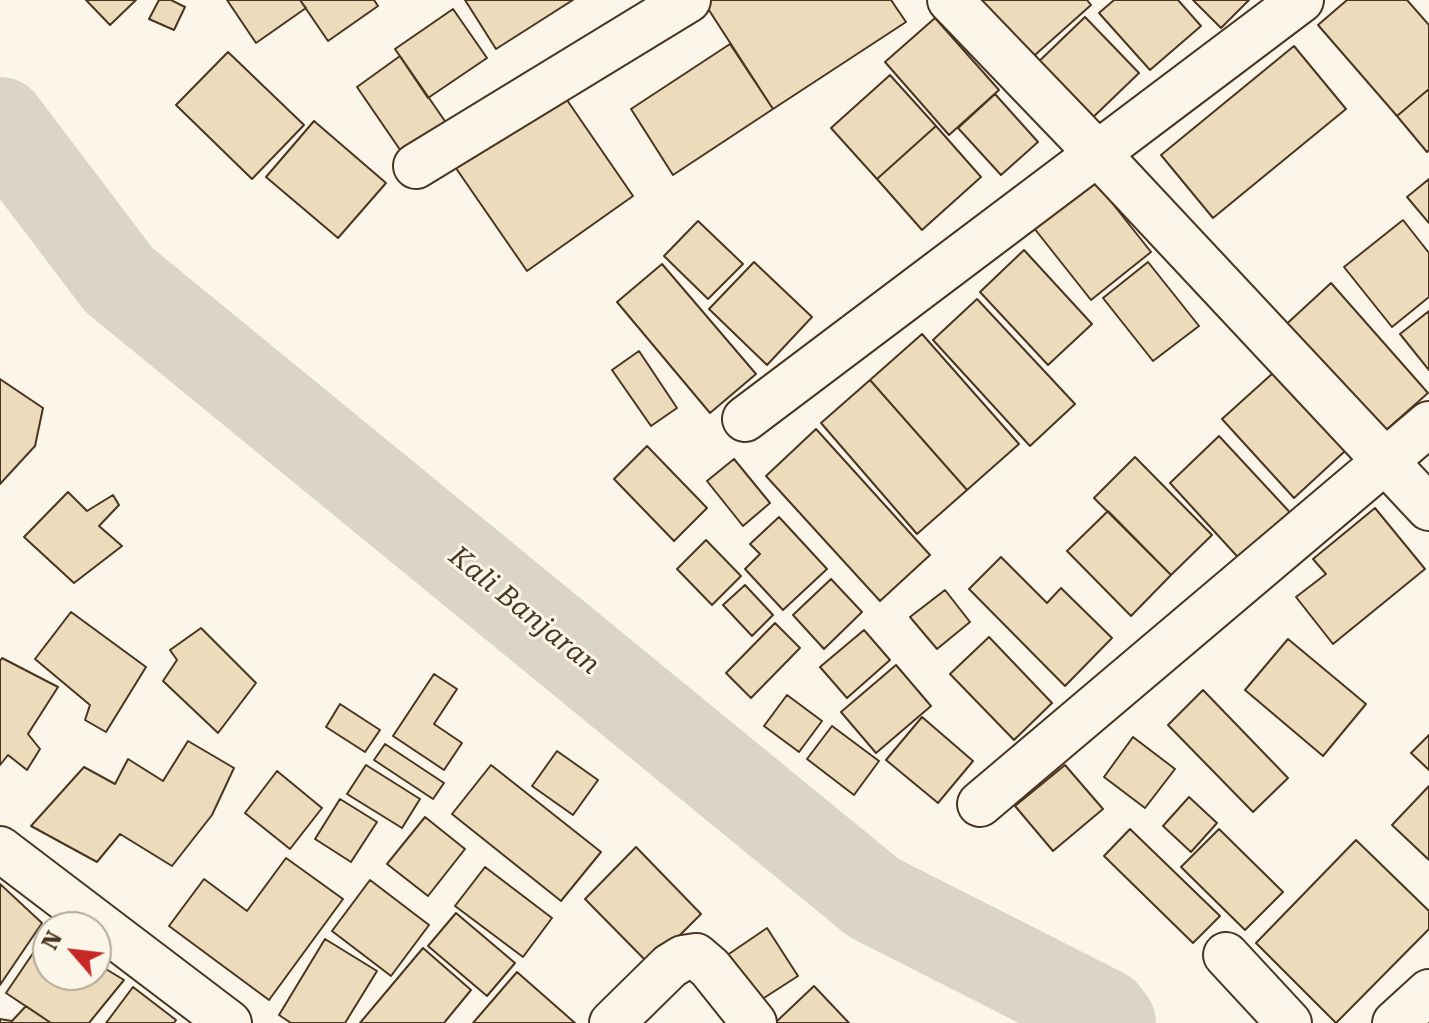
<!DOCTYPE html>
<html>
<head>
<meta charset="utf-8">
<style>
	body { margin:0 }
	#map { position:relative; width:1429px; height:1023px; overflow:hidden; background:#fbf6e9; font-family:"Roboto Serif",serif }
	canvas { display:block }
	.north { position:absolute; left:32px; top:911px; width:80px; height:80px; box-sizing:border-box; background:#fbf6e9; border:2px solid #b4a999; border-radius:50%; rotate:298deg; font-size:22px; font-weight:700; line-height:32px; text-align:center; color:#4a3520 }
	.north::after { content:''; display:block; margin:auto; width:28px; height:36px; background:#c62828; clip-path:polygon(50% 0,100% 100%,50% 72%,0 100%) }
</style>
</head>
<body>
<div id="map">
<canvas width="1429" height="1023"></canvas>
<div class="north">N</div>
</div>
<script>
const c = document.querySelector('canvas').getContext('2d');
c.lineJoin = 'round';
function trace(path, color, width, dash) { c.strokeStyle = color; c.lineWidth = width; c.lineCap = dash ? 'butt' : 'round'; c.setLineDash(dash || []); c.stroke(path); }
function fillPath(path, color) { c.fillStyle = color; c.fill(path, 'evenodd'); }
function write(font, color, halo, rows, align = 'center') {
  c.font = font + ' "Roboto Serif",serif'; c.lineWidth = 6; c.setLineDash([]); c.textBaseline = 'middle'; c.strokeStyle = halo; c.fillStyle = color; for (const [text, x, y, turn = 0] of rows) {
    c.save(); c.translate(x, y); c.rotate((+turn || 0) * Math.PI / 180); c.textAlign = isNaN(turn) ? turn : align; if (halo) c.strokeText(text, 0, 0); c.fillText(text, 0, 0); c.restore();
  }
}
const river = new Path2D(`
	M0,123L119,280L874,898L1103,1014L1110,1023`);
const building = new Path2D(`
	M86,0H136L110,25Z
	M159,0H171L185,7L174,30L149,19Z
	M227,0H300L306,8L256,43Z
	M300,0H374L378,6L328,41Z
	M465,0H573L496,49Z
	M710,0H891L906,22L773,109L705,4Z
	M970,0H1087L1091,5L1026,63Z
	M1114,0H1178L1201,26L1150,70L1099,13Z
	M1193,0H1249L1221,28Z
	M1347,0H1407L1429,25V89L1397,116L1318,25Z
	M453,9L487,58L428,98L395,49Z
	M1085,17L1139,73L1085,125L1031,69Z
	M935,18L999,90L949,135L885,62Z
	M730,44L773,109L673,175L631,109Z
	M1294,46L1346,109L1213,218L1161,155Z
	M228,52L304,125L252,179L176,105Z
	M400,56L449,127L405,157L357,87Z
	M890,75L936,126L877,179L831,128Z
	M558,87L633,196L527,271L451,161Z
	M1429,89V150L1427,152L1397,116Z
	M995,94L1038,142L1001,175L958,128Z
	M314,121L386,183L338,238L266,177Z
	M936,126L981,177L922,230L877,179Z
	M1086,170L1151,252L1091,300L1026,218Z
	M1429,179V223L1407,197Z
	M1403,220L1429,253V297L1392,327L1344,267Z
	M698,221L743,264L708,299L664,256Z
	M1024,250L1092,324L1048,365L980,292Z
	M754,262L812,317L767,365L709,309Z
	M1148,262L1199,326L1153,361L1103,298Z
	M662,264L756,374L710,413L617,302Z
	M1331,283L1428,393L1376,439L1280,330Z
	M977,299L1075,404L1030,446L933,340Z
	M1429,311V370L1400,334Z
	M922,334L1019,444L967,490L870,380Z
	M639,351L677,408L651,426L612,370Z
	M1273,373L1345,451L1294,498L1222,419Z
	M0,379L43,408L35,446L0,484Z
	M870,380L967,490L917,534L821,423Z
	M816,429L930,555L880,601L766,476Z
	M1219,436L1297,520L1246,566L1170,483Z
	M647,446L707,508L674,541L614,479Z
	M1135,457L1212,535L1171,575L1094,498Z
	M734,459L770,503L743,526L707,481Z
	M68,492L87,511L113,495L119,505L99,526L122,546L74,583L24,537Z
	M1375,508L1425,569L1333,644L1296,597L1326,574L1313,559Z
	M1108,511L1171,575L1131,616L1067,551Z
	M779,517L827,569L783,610L745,569L760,554L750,544Z
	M706,540L741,576L712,605L677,569Z
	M1001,557L1047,603L1061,588L1112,638L1065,686L969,589Z
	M831,579L862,612L824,649L793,615Z
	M745,585L773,615L752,636L723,605Z
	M945,590L970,622L937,649L910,617Z
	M71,612L146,667L106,732L85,720L90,705L35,659Z
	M775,623L800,648L751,698L726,673Z
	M201,628L256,683L218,733L163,681L177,660L170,650Z
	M864,630L890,660L847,698L820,667Z
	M989,637L1052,703L1014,740L950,674Z
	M1288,639L1366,704L1323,756L1245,690Z
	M2,658L58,687L28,734L40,749L27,770L8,755L0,765V661Z
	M896,665L931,706L876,753L841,712Z
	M434,674L457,689L434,724L462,743L444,770L393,736Z
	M1203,690L1288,778L1253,812L1168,725Z
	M787,695L822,721L799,752L764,726Z
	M340,704L380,730L365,752L326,727Z
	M922,717L973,761L938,803L886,760Z
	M832,726L879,761L854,795L807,759Z
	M1429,735V770L1411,753Z
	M1133,737L1175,769L1145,808L1104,777Z
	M188,741L234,768L212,815L172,866L120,834L97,862L31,826L84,767L115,784L128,759L163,781Z
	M385,744L444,783L433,799L374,760Z
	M557,751L598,780L573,815L532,786Z
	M366,765L420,799L402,828L347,794Z
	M491,765L601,852L561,901L452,814Z
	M1065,765L1103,809L1053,851L1015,806Z
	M277,771L322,808L290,849L245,813Z
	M1429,786V860L1392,825Z
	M1189,797L1217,823L1191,852L1163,826Z
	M340,799L377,822L351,862L315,839Z
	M425,817L465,849L428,896L387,864Z
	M1130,829L1220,916L1193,943L1104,856Z
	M1219,829L1283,892L1245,930L1181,867Z
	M1356,840L1429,911V929L1336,1023L1256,943Z
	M636,847L701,914L650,965L585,899Z
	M286,858L343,899L269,1000L169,926L204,879L247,911Z
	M485,867L552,918L523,957L455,906Z
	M370,880L429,925L391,976L332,931Z
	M0,884L42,923L0,985Z
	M456,913L515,963L487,996L428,946Z
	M767,928L798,976L753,1005L723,958Z
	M46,934L48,935V975H96V963L124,980L89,1023H51L6,993Z
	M325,939L377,971L345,1023H291L279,1015Z
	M423,948L471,990L444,1023H360Z
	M517,972L575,1023H473Z
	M814,986L849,1023H775Z
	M133,987L176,1020L174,1023H106Z
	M26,1006L51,1023H0V1019L12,1021Z`);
const street = new Path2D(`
	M950,0L1097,153L1429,508
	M416,166L688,0
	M745,419L1301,0
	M980,804L1429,424
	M0,849L229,1023
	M1226,955L1289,1023
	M612,1023L670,966L683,958L696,956L710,968L754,1023
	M1395,1023L1429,992`);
const waterNames = [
	["Kali Banjaran",524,611,39]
];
trace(river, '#dcd4c6', 92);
fillPath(building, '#ecdcbc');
trace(building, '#4a3520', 2);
trace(street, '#4a3520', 48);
trace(street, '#fbf6e9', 44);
write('italic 28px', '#4a3520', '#fbf6e9', waterNames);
</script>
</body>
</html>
